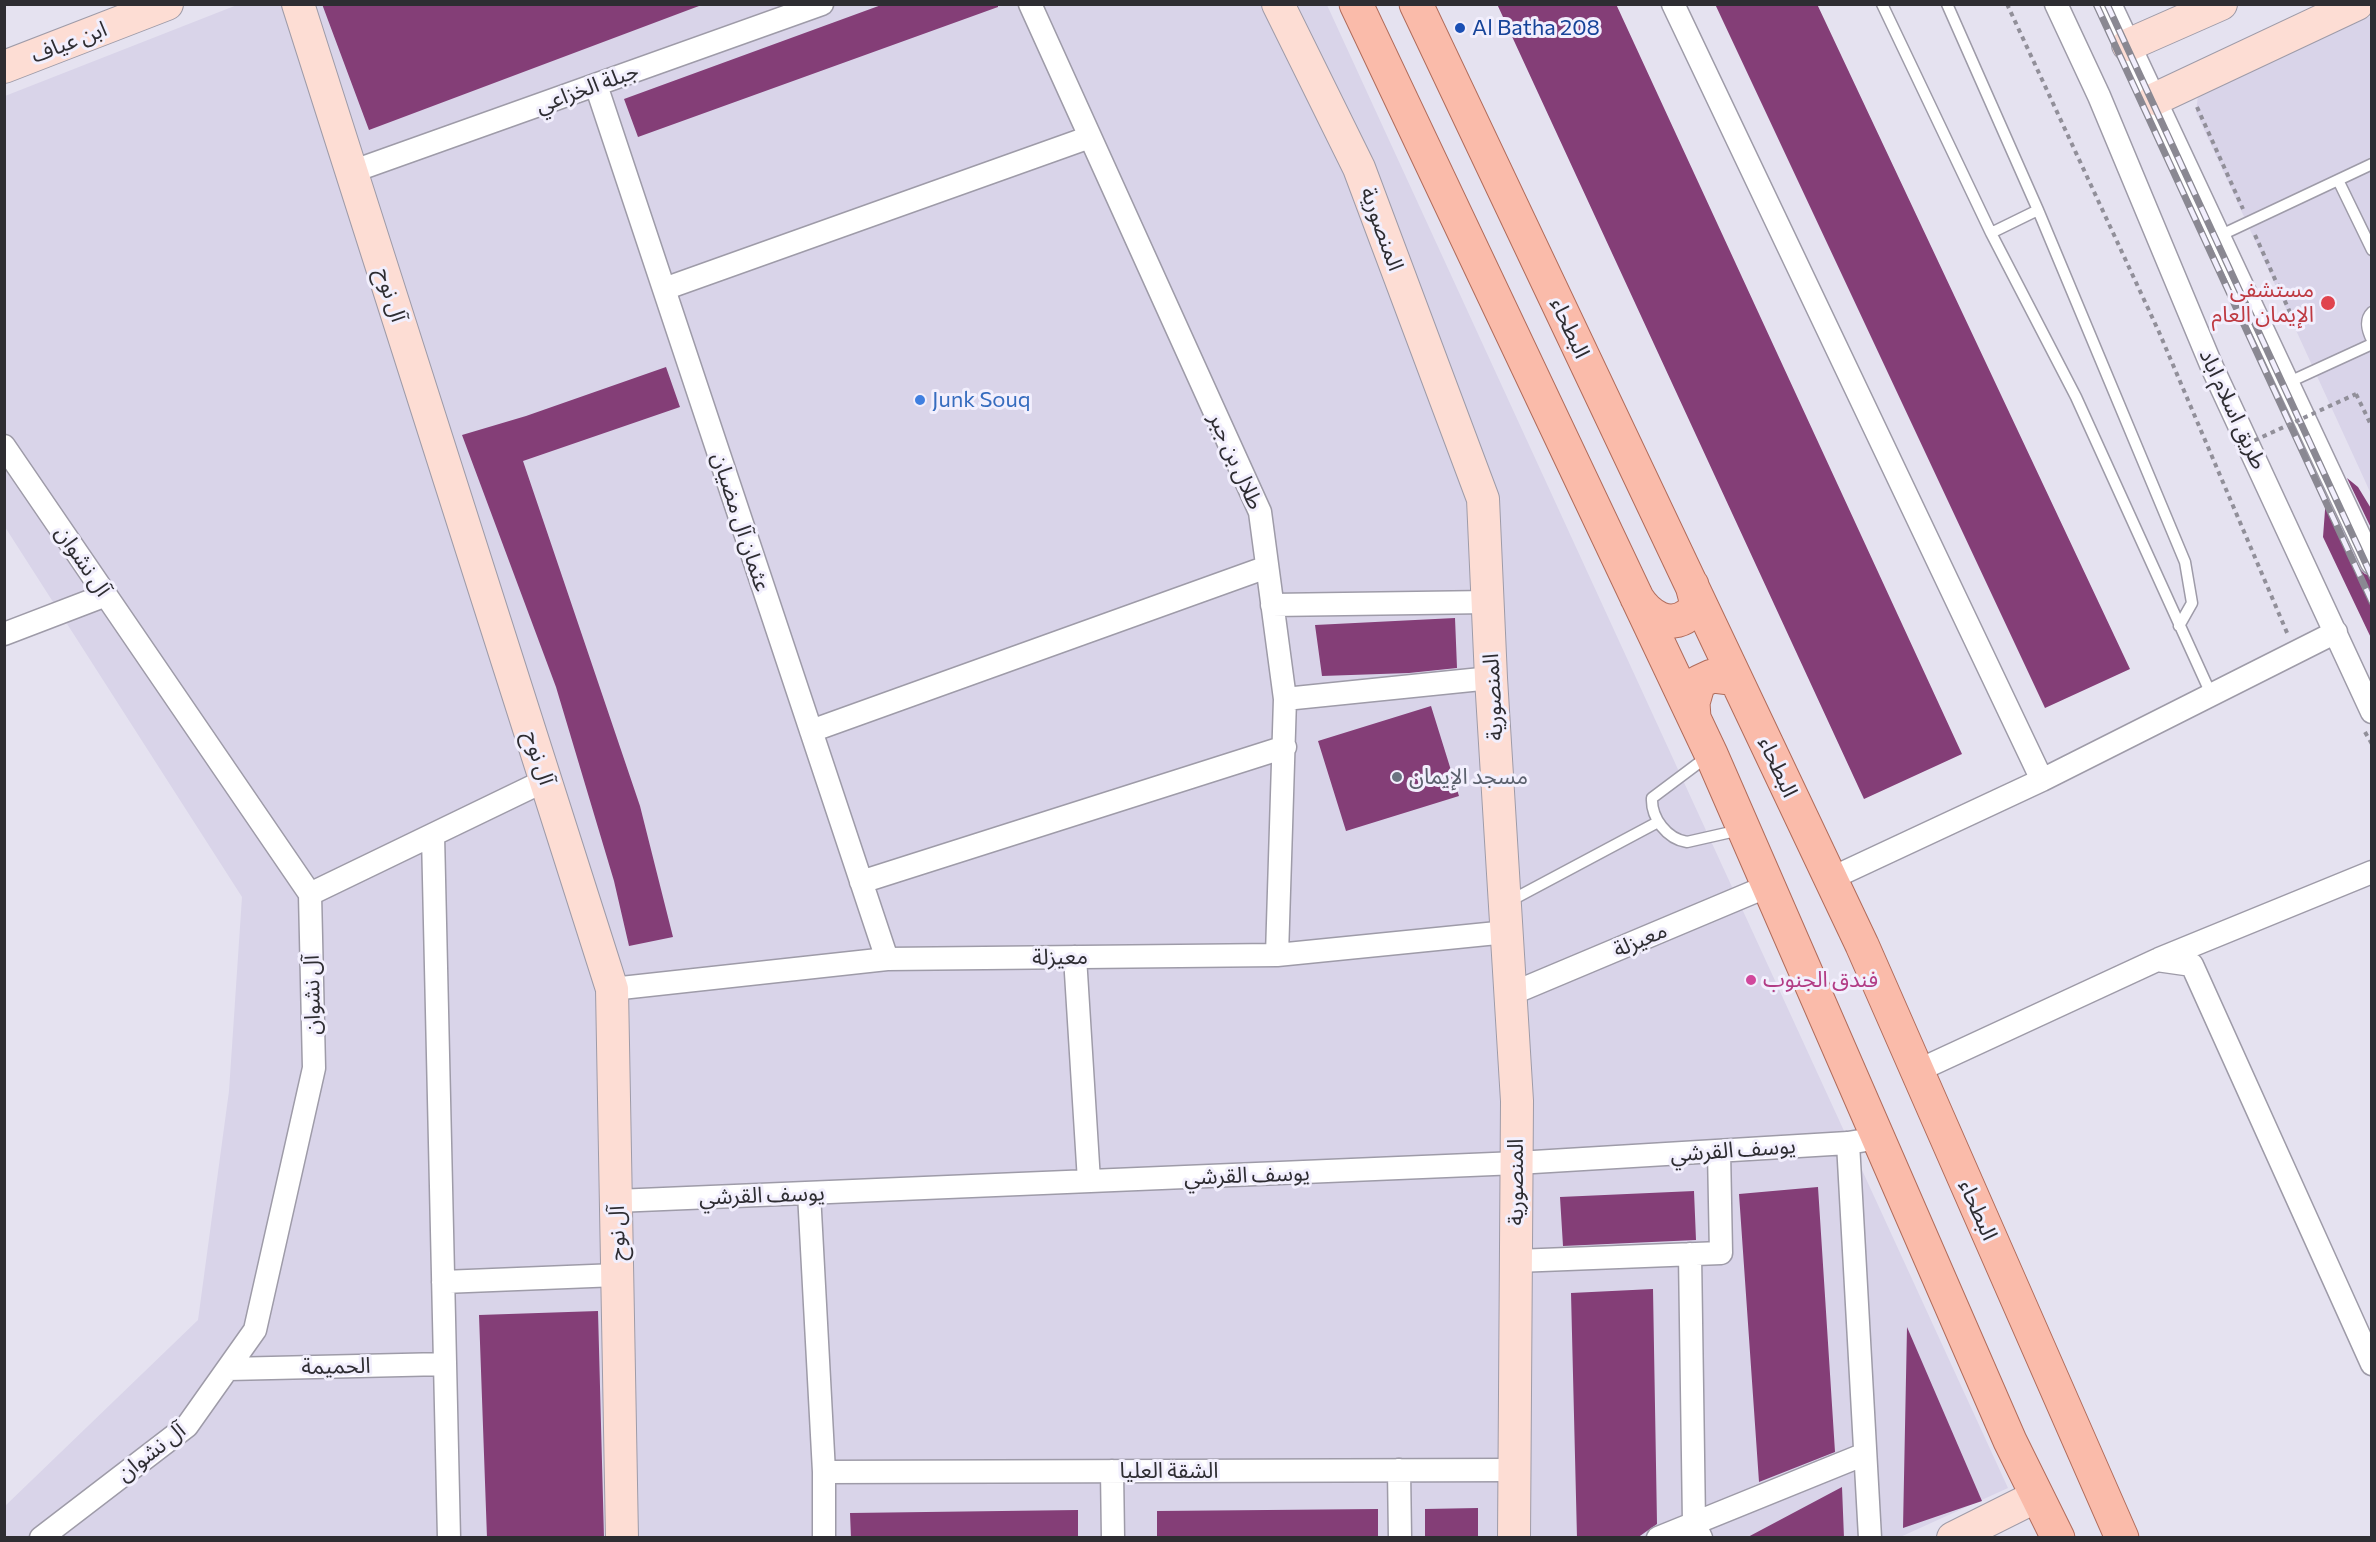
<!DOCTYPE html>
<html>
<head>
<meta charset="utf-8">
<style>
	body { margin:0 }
	#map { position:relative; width:2376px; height:1542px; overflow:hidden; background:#e5e2f0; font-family:Commissioner,sans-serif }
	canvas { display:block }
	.frame { position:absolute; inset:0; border:6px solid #2e2d32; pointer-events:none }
</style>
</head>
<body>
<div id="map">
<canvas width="2376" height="1542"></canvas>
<div class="frame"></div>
</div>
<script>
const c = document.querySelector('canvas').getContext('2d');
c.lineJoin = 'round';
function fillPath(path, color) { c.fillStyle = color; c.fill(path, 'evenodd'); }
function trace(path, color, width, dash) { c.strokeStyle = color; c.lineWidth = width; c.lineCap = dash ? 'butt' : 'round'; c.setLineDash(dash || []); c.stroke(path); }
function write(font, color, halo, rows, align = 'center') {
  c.font = font + ' Commissioner,"Noto Sans Arabic",sans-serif'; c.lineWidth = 6; c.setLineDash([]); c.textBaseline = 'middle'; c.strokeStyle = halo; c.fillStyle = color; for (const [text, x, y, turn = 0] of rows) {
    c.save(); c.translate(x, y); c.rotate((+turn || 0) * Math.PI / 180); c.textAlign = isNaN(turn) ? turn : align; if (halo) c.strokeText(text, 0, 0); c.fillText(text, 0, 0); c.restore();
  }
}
const built = new Path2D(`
	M237,5H1327L2008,1488L1898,1538L5,1537V1506L198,1320L229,1091L242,897L5,527V96Z
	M2371,16V494L2196,112L2198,95Z`);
const building = new Path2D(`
	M322,4H699V6L369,130Z
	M884,4H998V7L638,137L624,99Z
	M1497,4H1616L1962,754L1864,799Z
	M1715,4H1817L2130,669L2045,708Z
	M666,367L680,407L523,461L640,806L673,937L629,946L614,881L556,687L462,435L526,416Z
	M2347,478L2358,487L2372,510V530Z
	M2326,497L2360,569L2365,574L2372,576V640L2323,537Z
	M1455,618L1457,668L1409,673L1322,676L1315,625Z
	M1431,706L1459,796L1346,831L1318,741Z
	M1818,1187L1835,1452L1759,1482L1739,1194Z
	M1694,1191L1696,1240L1563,1246L1560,1197Z
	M1653,1289L1657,1524L1637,1538H1577L1571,1293Z
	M598,1311L604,1538H487L479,1315Z
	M1907,1327L1982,1501L1903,1528Z
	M1842,1487L1844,1538H1746Z
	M1478,1508V1538H1425V1509Z
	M1378,1509V1538H1157V1511Z
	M1078,1510V1538H851L850,1513Z`);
const path = new Path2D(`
	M2007,4L2159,332L2288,635
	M2197,107L2243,209
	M2255,235L2298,330
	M2356,394L2372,427
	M2365,732L2372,744`);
const lane = new Path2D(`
	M1882,4L1991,233L2076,397L2211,694
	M1947,4L2038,210L2185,562L2192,603L2179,626
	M2338,180L2372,250
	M1991,233L2038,210
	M2219,236L2372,164
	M2372,312C2364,320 2367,330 2372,340
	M2287,383L2372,344
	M1708,756L1652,798C1651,818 1667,839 1687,842L1740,830
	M1508,902L1658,822`);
const street = new Path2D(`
	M1030,4L1260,512L1285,699L1277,955
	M1673,4L2042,780
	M2056,4L2099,96L2212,367L2372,712
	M2110,4L2372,563
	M596,85L887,959
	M351,172L822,4
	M664,289L1090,137
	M4,446L310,894L314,1068L255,1330L187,1426L41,1538
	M1272,605L1489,602
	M4,634L106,595
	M1285,699L1491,678
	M811,731L1267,567
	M433,835L449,1538
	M1830,879L2042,780L2336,632
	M861,882L1285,747
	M310,894L546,780
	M1075,957L1089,1181
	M2159,959L2372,872
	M612,989L887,959L1277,955L1507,932
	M1511,994L1768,886
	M1917,1071L2157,960L2192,965L2372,1364
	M1848,1143L1870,1538
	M809,1193L824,1472V1538
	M616,1201L1517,1163L1848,1143L1878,1138
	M1690,1254L1694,1523L1701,1538
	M1516,1261L1721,1253L1719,1151
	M443,1282L617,1275
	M228,1369L445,1364
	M1399,1470L1400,1538
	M1112,1471L1113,1538
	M824,1472L1514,1470
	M1658,1538L1865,1454`);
const secondary = new Path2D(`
	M298,4L612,989L622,1538
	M1278,4L1359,168L1483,499L1491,678L1517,1101L1514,1538
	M2128,45L2221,4
	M4,67L167,4
	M2155,99L2357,4
	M1953,1538L2037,1496`);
const primary = new Path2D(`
	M1356,4L1711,754L2010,1441L2058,1538
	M1416,4L1862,945L2122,1538
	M1637,598C1648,615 1669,630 1688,615C1692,612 1696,609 1696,604C1696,598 1693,591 1692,585
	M1694,718L1693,703L1699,682L1712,676L1736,679`);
const rail = new Path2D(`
	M2096,4L2372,602
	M2107,4L2372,577`);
const pathBridge = new Path2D(`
	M2238,448L2356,394`);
const markers = [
	[1460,28,6,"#1a4fb4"],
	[2328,303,8,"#e0444e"],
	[920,400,6,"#3f7fe0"],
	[1397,777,6,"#6b7280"],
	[1751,980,6,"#d1479c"]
];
const transitNames = [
	["Al Batha 208",1472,28]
];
const streetNames = [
	["ابن عياف",69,42,-21],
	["جبلة الخزاعي",587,88,-20],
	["المنصورية",1382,229,70],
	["آل نوح",391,295,72],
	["البطحاء",1570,328,65],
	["طريق اسلام اباد",2233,409,65],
	["طلال بن جبر",1236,461,66],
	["عثمان آل مضيان",741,522,72],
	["آل نشوان",83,561,56],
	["المنصورية",1493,697,-93],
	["آل نوح",539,758,72],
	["البطحاء",1778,767,65],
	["معيزلة",1640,940,-23],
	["معيزلة",1060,957,-1],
	["آل نشوان",312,995,-91],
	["يوسف القرشي",1733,1150,-4],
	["يوسف القرشي",1247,1175,-2],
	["المنصورية",1516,1182,-90],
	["يوسف القرشي",762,1195,-2],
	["البطحاء",1978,1210,66],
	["آل نوح",617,1233,-91],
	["الحميمة",336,1366,-1],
	["آل نشوان",151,1452,-38],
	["الشقة العليا",1169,1471]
];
const healthNames = [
	["مستشفى",2314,290],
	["الإيمان العام",2314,315]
];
const shopNames = [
	["Junk Souq",932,400]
];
const worshipNames = [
	["مسجد الإيمان",1409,777]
];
const hotelNames = [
	["فندق الجنوب",1763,980]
];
fillPath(built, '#d9d4e9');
fillPath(building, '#843e77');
trace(lane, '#9e9ba8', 13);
trace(street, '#9e9ba8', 25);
trace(secondary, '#9e9ba8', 34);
trace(primary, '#b16c5b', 35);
trace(path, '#918f99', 4, [4.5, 4.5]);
trace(lane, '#fff', 10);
trace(street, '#fff', 22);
trace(secondary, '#fdddd4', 32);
trace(primary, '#fabbaa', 33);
trace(rail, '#8a8892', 7);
trace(rail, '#f2effd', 4.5, [14]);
trace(pathBridge, '#918f99', 4, [4.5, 4.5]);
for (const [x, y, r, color] of markers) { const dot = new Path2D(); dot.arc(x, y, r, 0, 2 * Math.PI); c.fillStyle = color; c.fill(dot); trace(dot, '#f2effd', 2); }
write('22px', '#164399', '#f2effd', transitNames, 'left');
write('22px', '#2e2d32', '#f2effd', streetNames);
write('22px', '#be3a42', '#f2effd', healthNames, 'right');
write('22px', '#366cbe', '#f2effd', shopNames, 'left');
write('22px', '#5b616d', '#f2effd', worshipNames, 'left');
write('22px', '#b23c85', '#f2effd', hotelNames, 'left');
</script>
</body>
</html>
